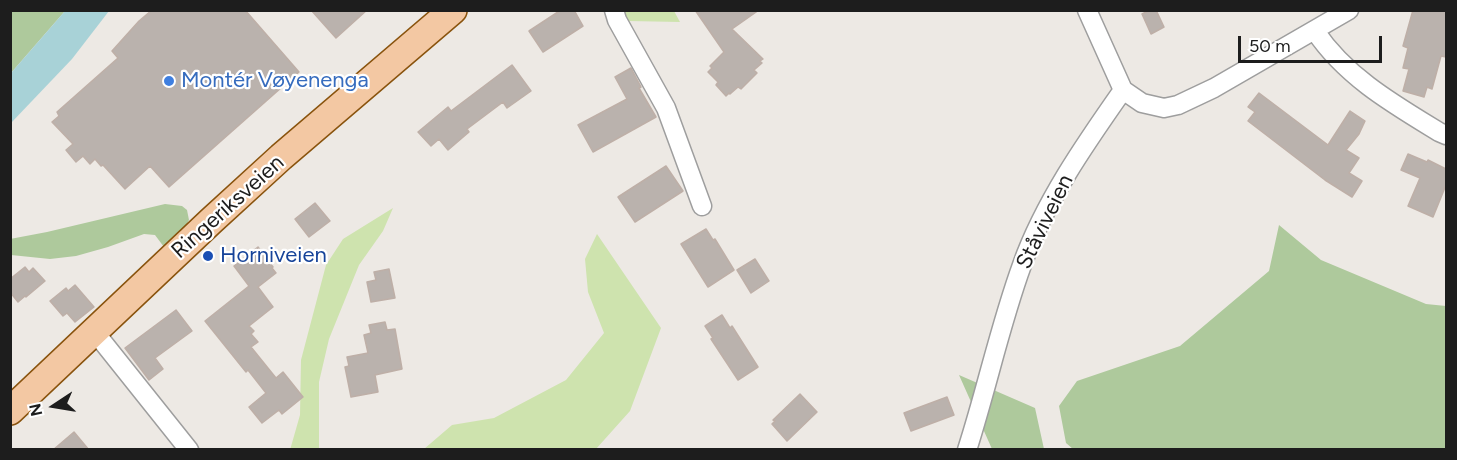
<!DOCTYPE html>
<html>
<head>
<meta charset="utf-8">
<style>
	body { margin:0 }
	#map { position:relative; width:1457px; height:460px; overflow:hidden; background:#ede9e4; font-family:Figtree,sans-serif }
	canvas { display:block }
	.frame { position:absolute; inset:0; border:12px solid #1d1d1d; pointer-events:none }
	.north { position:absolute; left:24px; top:376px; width:60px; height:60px; -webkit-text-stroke:4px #fff; paint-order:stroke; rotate:258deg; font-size:16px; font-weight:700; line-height:24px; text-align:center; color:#1d1d1d }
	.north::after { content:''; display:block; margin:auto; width:21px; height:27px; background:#1d1d1d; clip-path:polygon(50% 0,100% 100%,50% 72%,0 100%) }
	.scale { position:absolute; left:1238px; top:36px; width:144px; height:27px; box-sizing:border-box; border:3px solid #1d1d1d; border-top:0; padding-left:8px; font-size:18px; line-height:21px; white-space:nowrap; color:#1d1d1d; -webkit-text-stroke:4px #fff; paint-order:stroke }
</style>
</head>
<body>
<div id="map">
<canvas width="1457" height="460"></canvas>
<div class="frame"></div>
<div class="north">N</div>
<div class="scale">50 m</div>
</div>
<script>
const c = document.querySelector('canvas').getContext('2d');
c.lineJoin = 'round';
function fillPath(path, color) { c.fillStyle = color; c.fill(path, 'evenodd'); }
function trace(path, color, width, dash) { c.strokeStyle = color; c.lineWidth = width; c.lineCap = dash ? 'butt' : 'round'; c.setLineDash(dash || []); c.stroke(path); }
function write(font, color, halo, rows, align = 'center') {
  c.font = font + ' Figtree,sans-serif'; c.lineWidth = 4.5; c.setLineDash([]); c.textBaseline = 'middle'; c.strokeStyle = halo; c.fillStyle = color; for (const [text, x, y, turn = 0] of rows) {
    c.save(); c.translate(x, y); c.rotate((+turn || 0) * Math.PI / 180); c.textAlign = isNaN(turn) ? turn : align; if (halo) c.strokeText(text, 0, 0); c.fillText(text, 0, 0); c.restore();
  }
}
const grass = new Path2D(`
	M623,11H674L680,22L628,21Z
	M393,208L383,231L359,265L329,339L319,382V449L290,450L300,415L301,360L326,265L343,239Z
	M597,234L661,328L630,411L596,449H424L452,425L494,418L566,380L604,333L588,292L585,259Z`);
const forest = new Path2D(`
	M11,11H65L11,73Z
	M165,204L182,206L187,210L189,220L184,229L164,247L155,235L144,234L108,247L76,256L50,259L11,255L10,239L47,232Z
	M1279,225L1321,260L1426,304L1446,306V449H1073L1066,443L1059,406L1077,381L1180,346L1269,271Z
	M959,375L1035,408L1044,449H992Z`);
const water = new Path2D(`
	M65,11H109L72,59L11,123V73Z`);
const building = new Path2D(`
	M152,10H245L299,72L169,187L150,166L125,189L103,165L101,166L95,159L90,164L83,156L76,162L66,150L73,144L52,122L59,116L57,112L118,58L112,51L139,21Z
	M311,10H367L336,38Z
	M561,10H574L583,26L543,52L529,31Z
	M695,10H759L732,29L763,59L760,61L762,63L754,70L757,73L741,89L738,87L730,94L729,93L726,96L716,85L718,82L708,72L712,68L710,66L724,52Z
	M1150,10H1156L1164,27L1151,34L1142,14Z
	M1413,10H1446V57L1441,56L1432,89L1427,87L1424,97L1403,91L1409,69L1403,68L1408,48L1403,46Z
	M512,65L531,91L507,108L503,102L467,129L469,132L448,150L439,139L431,146L418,132L448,107L451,111Z
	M631,68L641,87L639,88L656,117L593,152L578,125L627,99L615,77Z
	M1259,93L1328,145L1350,111L1365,121L1359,134L1346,150L1359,158L1349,173L1362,181L1352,197L1325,180L1248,121L1255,112L1248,107Z
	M1408,154L1427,162L1428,160L1446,169V185L1433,217L1408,206L1420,178L1401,170Z
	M666,166L683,191L635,222L618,197Z
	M315,203L330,221L309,237L295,219Z
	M706,229L713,240L715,239L734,270L708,287L681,244Z
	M258,247L273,267L272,268L276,273L258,287L273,307L249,326L254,331L251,334L258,342L251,347L276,378L283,372L303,397L282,414L279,410L262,423L249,407L266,393L248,370L246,372L205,321L249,286L234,266Z
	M755,259L769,281L751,293L737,270Z
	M25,267L29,272L33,268L45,281L26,297L25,296L18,302L10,292V279Z
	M389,269L395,298L371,302L367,282L376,280L374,272Z
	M75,285L94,307L75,322L67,313L63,316L50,301L66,288L68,291Z
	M176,310L192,331L155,358L163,369L149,380L125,348Z
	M722,315L730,328L732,326L758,367L738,380L711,339L713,338L705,326Z
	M385,322L387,330L395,329L402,369L375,375L378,392L351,397L345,367L349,366L347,357L368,353L364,335L371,333L369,325Z
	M800,394L817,412L787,441L772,424L775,421L773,420Z
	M947,397L954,415L911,431L904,413Z
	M74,432L89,450H53Z`);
const minor = new Path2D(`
	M614,10L617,20L666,108L702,206
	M1315,31C1346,77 1393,104 1439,132L1446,135
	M1123,90L1142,103L1164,108L1178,105L1214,88L1349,10
	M94,331L189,450
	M967,450C987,388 1000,325 1022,265C1044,203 1085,144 1123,90L1087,10`);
const primary = new Path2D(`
	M10,411L211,221L281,157L453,10`);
const markers = [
	[169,81,6,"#3f7fe0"],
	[208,256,6,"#1a4fb4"]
];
const shopNames = [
	["Montér Vøyenenga",181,81]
];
const streetNames = [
	["Ringeriksveien",228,207,-42],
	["Ståviveien",1045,222,-64]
];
const transitNames = [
	["Horniveien",220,256]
];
fillPath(grass, '#cee3ae');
fillPath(forest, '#aec99c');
fillPath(water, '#a8d2d7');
fillPath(building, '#bab2ad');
trace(building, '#beafa7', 1.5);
trace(minor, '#9e9e9e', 21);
trace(primary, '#89530d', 30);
trace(minor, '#fff', 18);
trace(primary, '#f3c8a3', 27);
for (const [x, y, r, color] of markers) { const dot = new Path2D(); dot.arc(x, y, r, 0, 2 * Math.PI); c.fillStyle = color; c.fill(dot); trace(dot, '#fff', 2); }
write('22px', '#366cbe', '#fff', shopNames, 'left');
write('22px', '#1d1d1d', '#fff', streetNames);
write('22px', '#164399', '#fff', transitNames, 'left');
</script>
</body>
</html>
